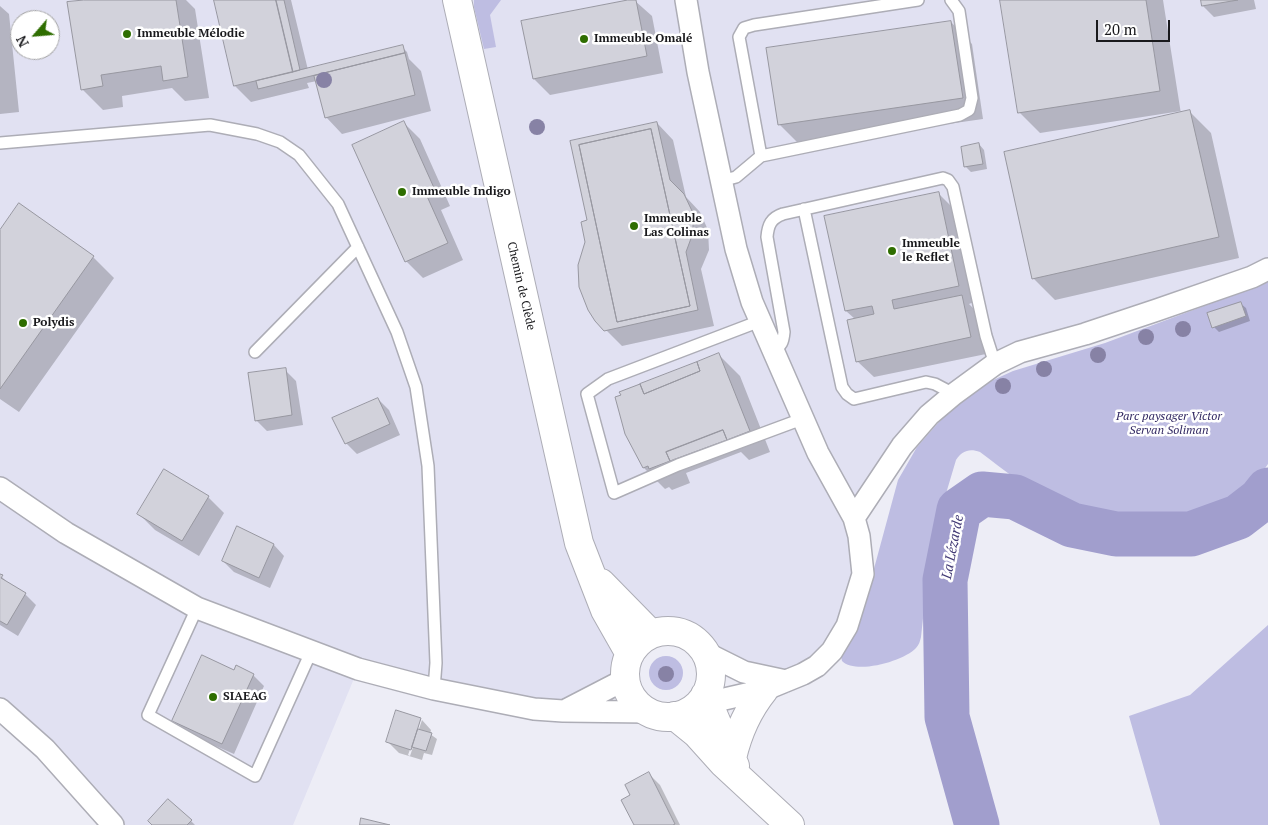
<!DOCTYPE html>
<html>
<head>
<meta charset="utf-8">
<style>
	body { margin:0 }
	#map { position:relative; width:1268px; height:825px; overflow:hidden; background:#ededf6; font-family:"PT Serif",serif }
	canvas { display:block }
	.north { position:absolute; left:10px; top:10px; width:50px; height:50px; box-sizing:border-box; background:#fff; border:1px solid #a3a3a4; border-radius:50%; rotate:243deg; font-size:14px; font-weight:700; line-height:20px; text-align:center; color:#19191c }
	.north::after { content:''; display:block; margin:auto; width:18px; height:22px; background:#2f6e01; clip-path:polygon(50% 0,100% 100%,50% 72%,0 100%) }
	.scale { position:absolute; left:1096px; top:20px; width:74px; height:22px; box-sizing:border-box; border:2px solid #19191c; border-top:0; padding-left:6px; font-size:15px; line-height:18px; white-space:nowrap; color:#19191c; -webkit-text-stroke:4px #fff; paint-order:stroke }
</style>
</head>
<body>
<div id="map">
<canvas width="1268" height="825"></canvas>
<div class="north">N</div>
<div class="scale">20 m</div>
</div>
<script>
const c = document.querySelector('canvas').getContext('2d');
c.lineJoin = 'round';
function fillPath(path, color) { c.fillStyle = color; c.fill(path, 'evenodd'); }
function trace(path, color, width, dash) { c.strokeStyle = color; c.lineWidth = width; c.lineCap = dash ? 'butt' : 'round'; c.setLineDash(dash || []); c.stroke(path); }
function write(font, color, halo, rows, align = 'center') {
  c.font = font + ' "PT Serif",serif'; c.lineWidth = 5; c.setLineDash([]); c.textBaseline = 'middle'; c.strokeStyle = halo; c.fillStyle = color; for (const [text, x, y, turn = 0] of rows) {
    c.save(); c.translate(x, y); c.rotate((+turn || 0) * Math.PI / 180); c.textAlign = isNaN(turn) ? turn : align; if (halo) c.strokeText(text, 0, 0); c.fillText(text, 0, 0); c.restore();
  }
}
const built = new Path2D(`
	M0,0H1268V269L1020,352L954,394L874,489L859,536L847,626L786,681L706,653L694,639L678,632L660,631L645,637L630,654L627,662L626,679L563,711L358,669L293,825H113L0,709ZM20,20H50V50H20Z`);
const green = new Path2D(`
	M474,0H501L490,15L496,47L484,49L474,7Z
	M1268,282V464C1257,479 1247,496 1230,506C1182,534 1105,525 1056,503C1028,490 1004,470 980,452C969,448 962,451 956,460L931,544L921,637C920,641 919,645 916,648C904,661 856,675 842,661L841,656L859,624L898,480L917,447L938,423L962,400L980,386L1013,371L1105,343Z
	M1268,625V825H1160L1129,716L1190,695Z
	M649 673a17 17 0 1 1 34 0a17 17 0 1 1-34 0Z`);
const shadow = new Path2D(`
	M92,0H186L195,9L209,98L185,101L172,88L122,96L123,107L103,110L82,89Z
	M215,0H291L308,70L402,47L407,52L409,59L421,71L431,111L342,134L326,117L317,81L307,83L309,88L251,102L235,86Z
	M634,0L652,16L663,73L550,95L534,79Z
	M1001,0H1163L1181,114L1190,112L1211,133L1239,258L1055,300L1034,279L1006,153L1181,114V111L1040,133L1019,112Z
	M1202,0H1254L1256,9L1214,17L1203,6Z
	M0,6L9,14L19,112L0,114Z
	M951,22L972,44L983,119L800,145L779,124Z
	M404,123L420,139L450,206L441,210L463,260L423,278L406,261Z
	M657,123L673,140L686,197L700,212L708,230L709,250L701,269L714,326L622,346L596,320L586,242L589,221Z
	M979,144L984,150L987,169L971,172L966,167L962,148Z
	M938,193L954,209L974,302L969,304L978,313L986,354L874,377L857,361L855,319L846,311Z
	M0,232L93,257L114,278L19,412L0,399Z
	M1240,303L1246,308L1250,321L1219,332L1214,327Z
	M719,355L740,376L770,452L749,460L741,452L686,473L690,483L672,490L669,487L665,489L644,468L626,434Z
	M285,370L296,381L303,425L267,431L256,420Z
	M378,399L389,410L400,435L357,454L346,443Z
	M208,497L224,513L199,556L155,530L139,514Z
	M274,545L284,556L270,588L234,572L223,561Z
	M0,575L11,586L25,594L36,605L18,636L0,625Z
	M234,672L253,675L264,686L234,754L184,732L173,721Z
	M397,712L421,719L408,755L410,756L422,720L431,730L430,734L437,739L432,755L424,753L422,760L399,753L388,742Z
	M649,774L660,785L680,825H635L632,796Z
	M191,821L195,825H153Z`);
const river = new Path2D(`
	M977,825L947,717L945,580L959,510L982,494L1015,497L1072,525L1116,534H1191L1238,517L1260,500L1268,490`);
const building = new Path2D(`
	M84,0H176L188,77L163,81L161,66L101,75L103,86L81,90L67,2Z
	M214,0H276L293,72L234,86Z
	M276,0H284L300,70L293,72Z
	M628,0H636L647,56L533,79L521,21Z
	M1000,0H1146L1160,91L1018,113Z
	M1201,0H1238L1202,6Z
	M951,21L963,98L778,125L766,48Z
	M403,45L405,53L258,89L256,81Z
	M405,53L415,95L325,118L314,76Z
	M1190,110L1219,237L1032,279L1004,152Z
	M404,121L435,190L426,194L448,243L405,262L352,145Z
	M657,122L670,180L684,194L693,213V233L686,252L698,310L604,331L595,321L588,310L579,287L578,265L585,242L581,222L587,220L570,141ZM651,129L690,306L617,322L579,145Z
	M651,129L690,306L617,322L579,145Z
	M979,143L983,164L964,167L961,147Z
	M939,192L959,286L892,300L894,309L962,295L971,337L856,362L847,320L874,314L872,306L845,311L824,216Z
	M19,203L94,256L0,389V230Z
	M1241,302L1246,316L1212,328L1207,313Z
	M719,353L750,431L727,440L723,430L666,452L670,461L649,469L648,466L643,468L625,434L615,397L621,395L619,392L640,384L644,394L700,371L697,362Z
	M697,362L700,371L644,394L640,384Z
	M286,368L292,415L255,421L248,373Z
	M378,398L390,424L345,444L332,418Z
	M723,430L727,440L670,461L666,452Z
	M164,469L209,496L182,541L137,514Z
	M237,526L274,544L259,578L222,561Z
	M0,574L3,575L1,578L26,593L7,625L0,621Z
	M202,655L234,670L236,665L254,674L222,744L172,721Z
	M396,710L421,718L411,750L386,742Z
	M418,729L432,733L426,751L412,747Z
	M649,772L675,824L673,825H634L621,800L630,795L625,785Z
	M168,799L192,820L187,825H152L148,821Z
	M361,818L390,825H360Z`);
const service = new Path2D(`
	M0,143L210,125L257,134L280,142L299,155L338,204L397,332L416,387L428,466L436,663L434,689
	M761,156L960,115L969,110L972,98L959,11L951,0
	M721,181L736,177L761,156L739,37L744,28L754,25L918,0
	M804,209L842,387L847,394L854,399L926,382L935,384L954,394
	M760,321L608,379L587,394L614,493L678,465L802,419
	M772,351C782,346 783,342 784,332L767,237C768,225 771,218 783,214L943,178L948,180L953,187L986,336L995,364
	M255,352L358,247
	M197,608L148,715L255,776L311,652`);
const minor = new Path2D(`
	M686,0L698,72L736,249L752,302L818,453L854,518L859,536L863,574L847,626L832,651L817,666L803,674L764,690L698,705
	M0,488L66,533L197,608L358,669L434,689L534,709L563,711L648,712
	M854,518L902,446L929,415L954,394L995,364L1020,352L1085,334L1157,310L1252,277L1268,269
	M706,653L744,672L786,681
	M0,709L45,749L113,825
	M568,709L626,679`);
const secondary = new Path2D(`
	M457,0L579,543L605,610L630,654
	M601,583L651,634
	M625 674a43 43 0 1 1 86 0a43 43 0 1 1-86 0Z
	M705,695L735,766
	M675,716L696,733L723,763L790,825
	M732,758C738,732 747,711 764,690`);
const trees = [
	[324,80],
	[537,127],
	[1183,329],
	[1146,337],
	[1098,355],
	[1044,369],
	[1003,386],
	[666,674]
];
const markers = [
	[127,34,5,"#2f6e01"],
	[584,39,5,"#2f6e01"],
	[402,192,5,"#2f6e01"],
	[634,226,5,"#2f6e01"],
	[892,251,5,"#2f6e01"],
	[23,323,5,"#2f6e01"],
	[213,697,5,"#2f6e01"]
];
const poiNames = [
	["Immeuble Mélodie",137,34],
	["Immeuble Omalé",594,39],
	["Immeuble Indigo",412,192],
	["Immeuble",644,219],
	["Las Colinas",644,233],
	["Immeuble",902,244],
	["le Reflet",902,258],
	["Polydis",33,323],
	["SIAEAG",223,697]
];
const streetNames = [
	["Chemin de Clède",521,286,77]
];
const parkNames = [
	["Parc paysager Victor",1169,417],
	["Servan Soliman",1169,431]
];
const waterNames = [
	["La Lézarde",953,547,-79]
];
fillPath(built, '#e1e1f2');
fillPath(green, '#bebde2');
fillPath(shadow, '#0003');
trace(river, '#a19ecd', 45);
fillPath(building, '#d2d2db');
trace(building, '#9898a1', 1);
trace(service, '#adadb6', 14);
trace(minor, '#adadb6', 24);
trace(secondary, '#adadb6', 30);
trace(service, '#fff', 11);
trace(minor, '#fff', 21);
trace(secondary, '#fff', 28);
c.fillStyle = '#8782a5';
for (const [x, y] of trees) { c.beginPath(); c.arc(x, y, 8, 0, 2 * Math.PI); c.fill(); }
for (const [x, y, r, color] of markers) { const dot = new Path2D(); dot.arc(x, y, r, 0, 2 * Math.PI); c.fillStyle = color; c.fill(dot); trace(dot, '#fff', 2); }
write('bold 12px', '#19191c', '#fff', poiNames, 'left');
write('12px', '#19191c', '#fff', streetNames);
write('italic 12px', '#332a63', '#fff', parkNames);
write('italic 14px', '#423a75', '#fff', waterNames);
</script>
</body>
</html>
